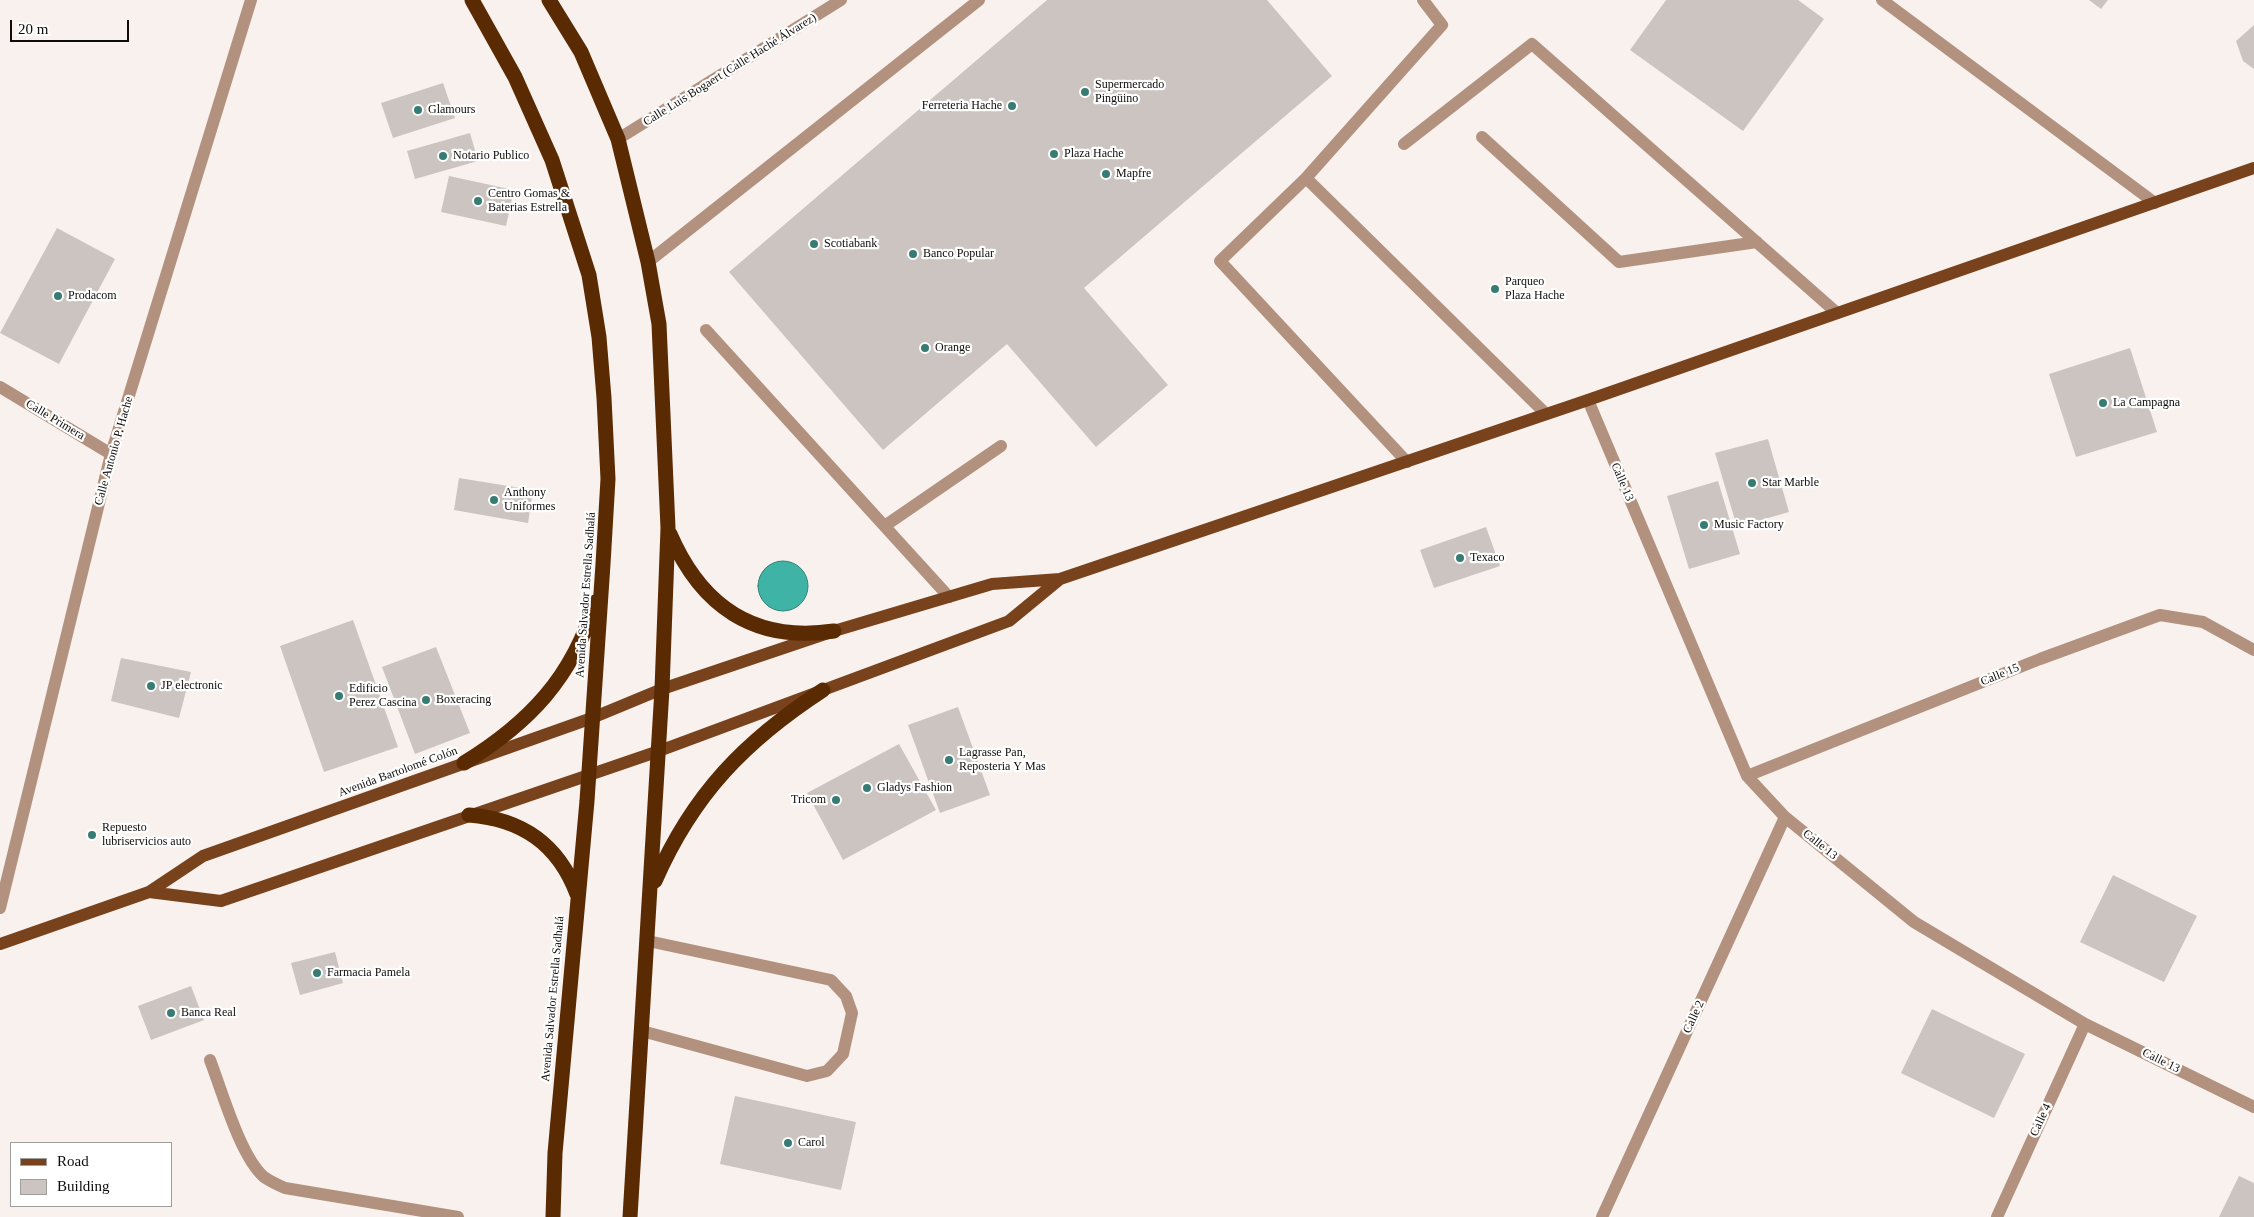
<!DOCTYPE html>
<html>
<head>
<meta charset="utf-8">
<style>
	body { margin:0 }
	#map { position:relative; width:2254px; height:1217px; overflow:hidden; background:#f9f1ed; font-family:Georgia,serif }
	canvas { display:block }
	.legend { position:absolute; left:10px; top:1142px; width:162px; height:65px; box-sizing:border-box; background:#fff; border:1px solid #9f9e9d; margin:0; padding:6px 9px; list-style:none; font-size:15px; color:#0e0c0a }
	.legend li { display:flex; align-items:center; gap:10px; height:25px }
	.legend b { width:25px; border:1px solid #9f9e9d }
	.scale { position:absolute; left:10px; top:20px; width:119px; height:22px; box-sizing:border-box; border:2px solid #0e0c0a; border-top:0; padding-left:6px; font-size:15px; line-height:18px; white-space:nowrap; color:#0e0c0a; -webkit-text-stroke:4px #fff; paint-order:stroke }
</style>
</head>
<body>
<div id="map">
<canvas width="2254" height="1217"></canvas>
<ul class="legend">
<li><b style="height:6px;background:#77421c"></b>Road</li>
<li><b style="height:14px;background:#cbc4c0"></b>Building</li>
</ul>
<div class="scale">20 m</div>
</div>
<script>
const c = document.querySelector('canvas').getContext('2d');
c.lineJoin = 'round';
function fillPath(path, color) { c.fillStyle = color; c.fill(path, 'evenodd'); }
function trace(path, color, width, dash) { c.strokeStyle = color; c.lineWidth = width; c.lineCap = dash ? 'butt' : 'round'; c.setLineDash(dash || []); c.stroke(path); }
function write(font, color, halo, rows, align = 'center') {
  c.font = font + ' Georgia,serif'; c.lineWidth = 4.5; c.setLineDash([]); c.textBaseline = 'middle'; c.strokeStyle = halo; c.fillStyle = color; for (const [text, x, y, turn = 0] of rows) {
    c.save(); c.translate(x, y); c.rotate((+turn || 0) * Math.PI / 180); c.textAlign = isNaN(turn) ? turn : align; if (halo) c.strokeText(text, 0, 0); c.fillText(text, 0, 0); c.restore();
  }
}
const water = new Path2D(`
	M758 586a25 25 0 1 1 50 0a25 25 0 1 1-50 0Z`);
const building = new Path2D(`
	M1047,0H1267L1332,76L1084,288L1168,385L1096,447L1007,344L883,450L729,272Z
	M1666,0H1798L1824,19L1743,131L1630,50Z
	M2089,0H2108L2101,9Z
	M2254,25V69L2243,61L2236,41Z
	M443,83L455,118L393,138L381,103Z
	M470,133L478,161L415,179L407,151Z
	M449,176L514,190L506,226L441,212Z
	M57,228L115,259L59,364L0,333Z
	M2130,348L2157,432L2076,457L2049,374Z
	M1768,439L1789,512L1737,527L1715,453Z
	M459,478L533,490L528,523L454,510Z
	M1718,481L1740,554L1689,569L1667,496Z
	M1486,527L1500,566L1434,588L1420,550Z
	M353,620L398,747L324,772L280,646Z
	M436,647L470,733L415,754L382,667Z
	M121,658L191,672L179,718L111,701Z
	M958,707L990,795L940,813L908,725Z
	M899,744L936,810L843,860L807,793Z
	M2113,875L2197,916L2164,982L2080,942Z
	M335,952L343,983L300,995L291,963Z
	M191,986L204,1020L151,1040L138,1006Z
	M1932,1009L2025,1054L1994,1118L1901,1073Z
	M735,1096L856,1122L841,1190L720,1164Z
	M2239,1176L2254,1183V1217H2219Z`);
const minor = new Path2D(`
	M1882,0L2155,203
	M1482,137L1619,262L1757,242
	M618,139L841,0
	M1404,144L1532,44L1837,313
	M1306,178L1442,25L1423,0
	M648,262L979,0
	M706,330L949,597
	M0,387L111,454
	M1588,400L1747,776L1785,817L1914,922L2085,1024L2254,1107
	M1407,462L1220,261L1306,178L1546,414
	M886,525L1001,446
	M1747,776L2040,659L2160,615L2203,622L2254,650
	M0,908L111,454L251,0
	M642,1031L807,1076L827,1071L843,1054L852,1013L846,996L831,980L648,941
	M210,1060C222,1091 240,1156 264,1177C270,1181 278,1185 285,1188L458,1217
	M1602,1217L1785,817
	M1997,1217L2085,1024`);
const major = new Path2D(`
	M149,892L221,901L659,751L1009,621L1060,579
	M0,944L149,892L203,856L592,718L662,689L834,631L992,584L1060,579L1588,400L2254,168`);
const highway = new Path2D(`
	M472,0L515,77L552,160L589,275L599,337L604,398L608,479L603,564L587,801L555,1153L553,1217
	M549,0L581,52L618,139L648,262L659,324L668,528L662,689L630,1217
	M670,534C701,606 754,643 834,631
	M464,763C529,723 573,677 595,602
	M469,815C522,819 558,844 577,894
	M655,881C693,794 745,741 823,690`);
const markers = [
	[1085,92,5,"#367c73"],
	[1012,106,5,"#367c73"],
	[418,110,5,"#367c73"],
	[1054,154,5,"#367c73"],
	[443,156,5,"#367c73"],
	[1106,174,5,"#367c73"],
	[478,201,5,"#367c73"],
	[814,244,5,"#367c73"],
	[913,254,5,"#367c73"],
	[1495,289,5,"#367c73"],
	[58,296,5,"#367c73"],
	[925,348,5,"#367c73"],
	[2103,403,5,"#367c73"],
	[1752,483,5,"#367c73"],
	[494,500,5,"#367c73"],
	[1704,525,5,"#367c73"],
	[1460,558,5,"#367c73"],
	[151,686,5,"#367c73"],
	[339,696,5,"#367c73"],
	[426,700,5,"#367c73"],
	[949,760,5,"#367c73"],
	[867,788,5,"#367c73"],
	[836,800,5,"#367c73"],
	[92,835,5,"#367c73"],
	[317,973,5,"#367c73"],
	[171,1013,5,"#367c73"],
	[788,1143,5,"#367c73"]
];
const streetNames = [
	["Calle Luis Bogaert (Calle Haché Álvarez)",730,70,-32],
	["Calle Primera",55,420,31],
	["Calle Antonio P. Hache",114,451,-74],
	["Calle 13",1622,482,67],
	["Avenida Salvador Estrella Sadhalá",586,595,-86],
	["Calle 15",2000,675,-22],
	["Avenida Bartolomé Colón",398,772,-20],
	["Calle 13",1820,845,39],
	["Avenida Salvador Estrella Sadhalá",553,999,-85],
	["Calle 2",1694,1017,-65],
	["Calle 13",2161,1061,26],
	["Calle 4",2041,1120,-65]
];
const poiNames = [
	["Supermercado",1095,85],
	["Pingüino",1095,99],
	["Ferreteria Hache",1002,106,"right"],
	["Glamours",428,110],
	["Plaza Hache",1064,154],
	["Notario Publico",453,156],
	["Mapfre",1116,174],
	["Centro Gomas &",488,194],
	["Baterias Estrella",488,208],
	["Scotiabank",824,244],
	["Banco Popular",923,254],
	["Parqueo",1505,282],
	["Plaza Hache",1505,296],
	["Prodacom",68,296],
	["Orange",935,348],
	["La Campagna",2113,403],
	["Star Marble",1762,483],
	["Anthony",504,493],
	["Uniformes",504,507],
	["Music Factory",1714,525],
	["Texaco",1470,558],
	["JP electronic",161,686],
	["Edificio",349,689],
	["Perez Cascina",349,703],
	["Boxeracing",436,700],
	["Lagrasse Pan,",959,753],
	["Reposteria Y Mas",959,767],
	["Gladys Fashion",877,788],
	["Tricom",826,800,"right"],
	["Repuesto",102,828],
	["lubriservicios auto",102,842],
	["Farmacia Pamela",327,973],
	["Banca Real",181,1013],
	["Carol",798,1143]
];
fillPath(water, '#3fb4a6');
trace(water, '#308277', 1);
fillPath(building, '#cbc4c0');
trace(minor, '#b2927f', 12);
trace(major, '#77421c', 12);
trace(highway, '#5a2b03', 15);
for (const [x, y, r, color] of markers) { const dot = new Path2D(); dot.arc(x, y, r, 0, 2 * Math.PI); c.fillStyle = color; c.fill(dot); trace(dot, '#fff', 2); }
write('12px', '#0e0c0a', '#fff', streetNames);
write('12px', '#0e0c0a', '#fff', poiNames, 'left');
</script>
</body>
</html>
